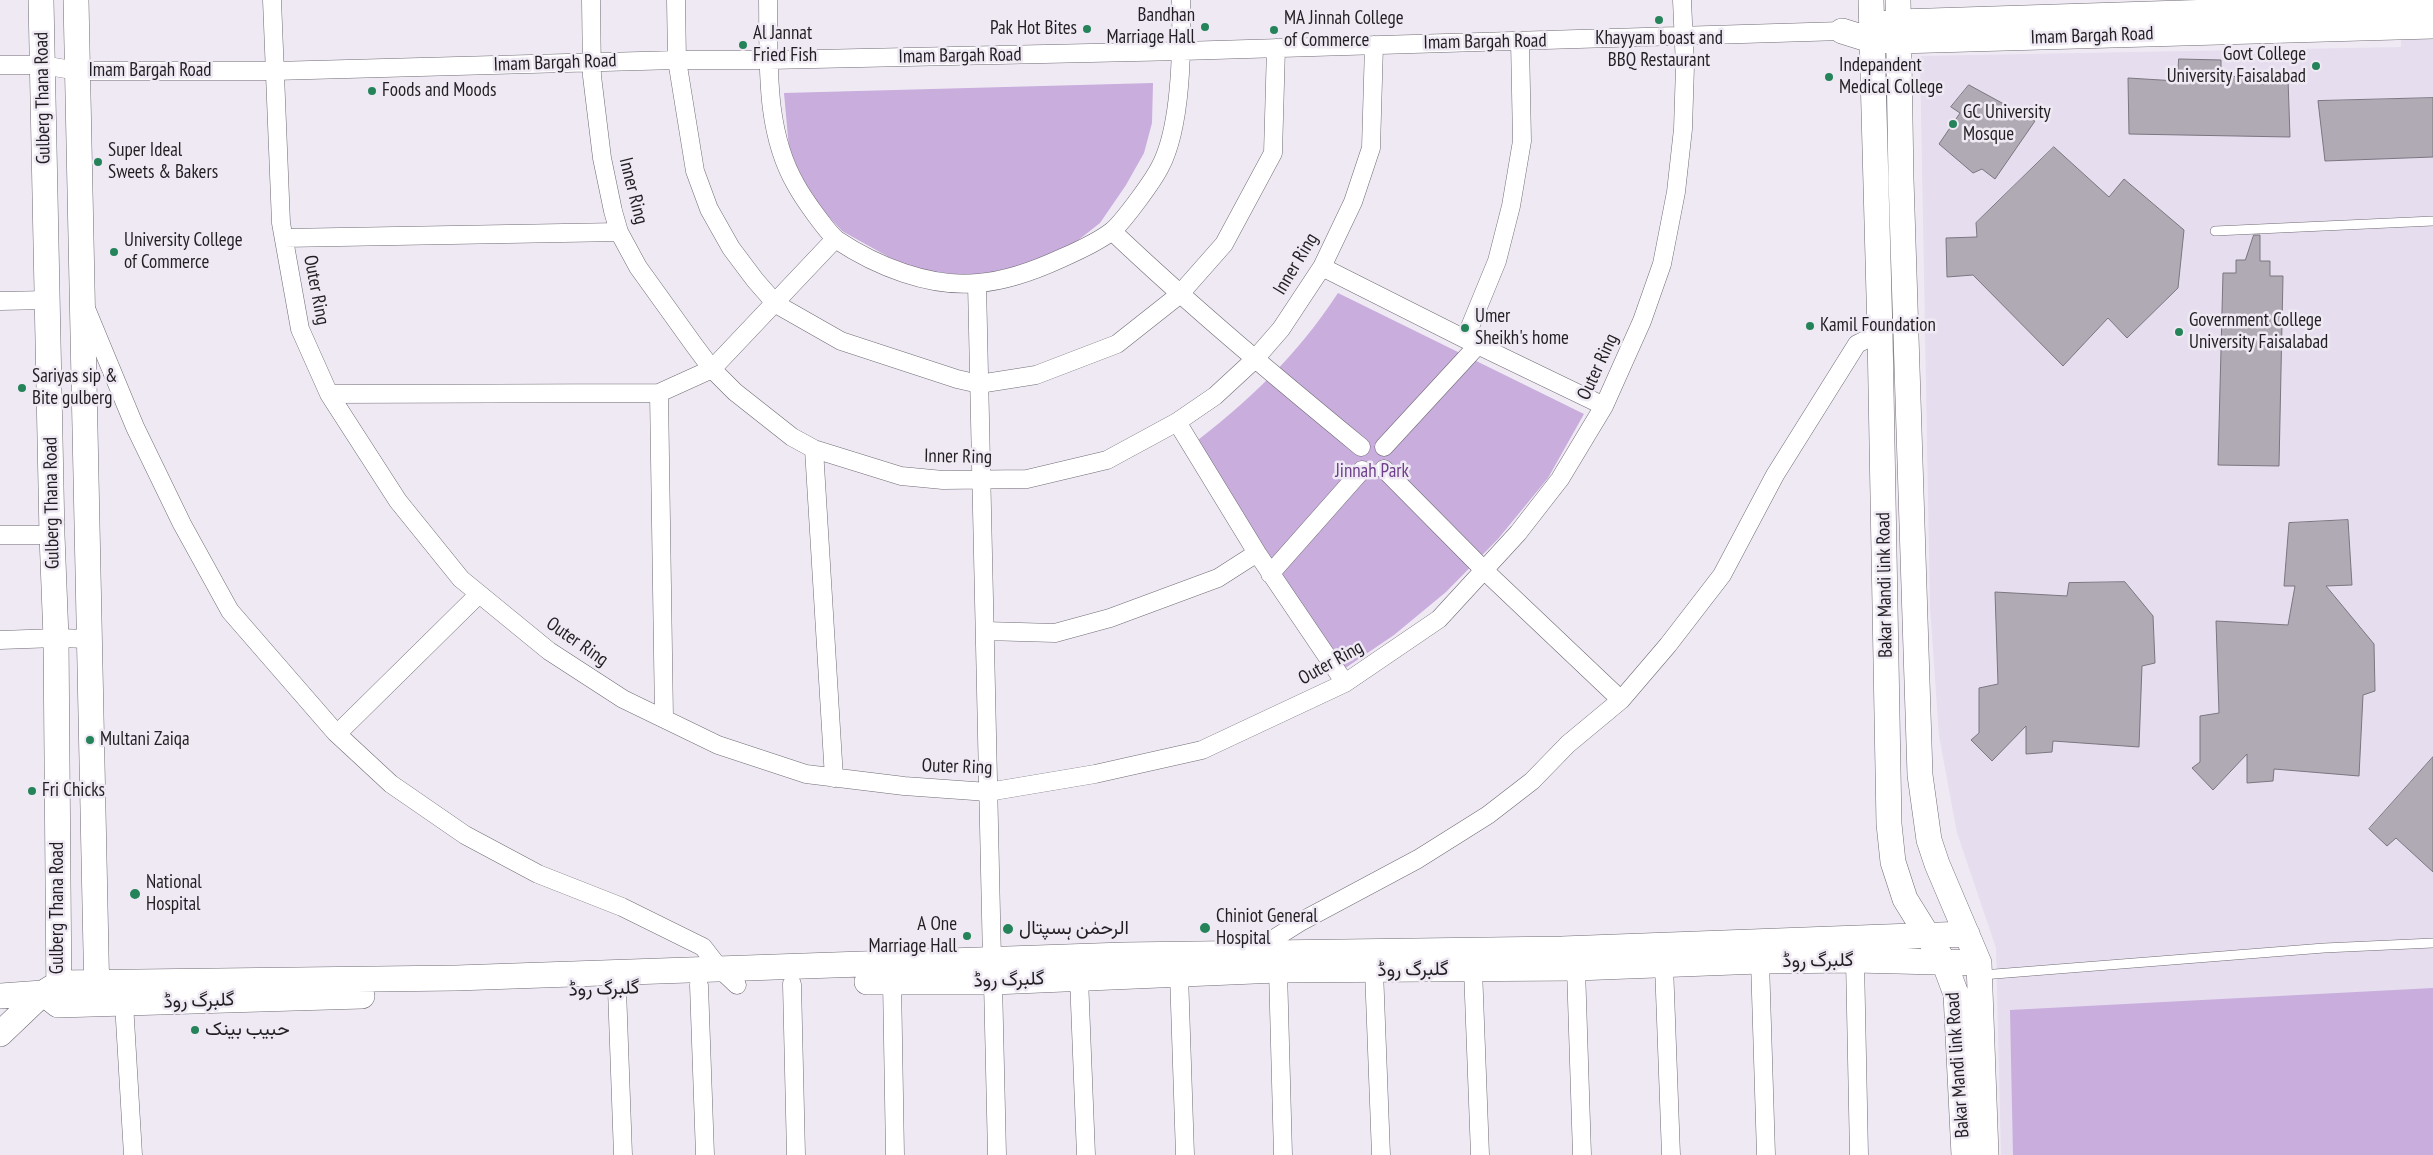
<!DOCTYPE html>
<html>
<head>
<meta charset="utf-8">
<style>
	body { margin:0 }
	canvas { display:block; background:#efe9f4 }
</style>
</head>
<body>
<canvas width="2433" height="1155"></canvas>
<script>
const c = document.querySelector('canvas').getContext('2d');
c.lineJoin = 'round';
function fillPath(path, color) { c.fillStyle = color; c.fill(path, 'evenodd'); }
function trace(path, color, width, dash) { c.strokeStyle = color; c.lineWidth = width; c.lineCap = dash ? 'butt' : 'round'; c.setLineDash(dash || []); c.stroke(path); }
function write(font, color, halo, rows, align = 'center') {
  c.font = font + ' "PT Sans Narrow",Vazirmatn,sans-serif'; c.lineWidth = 5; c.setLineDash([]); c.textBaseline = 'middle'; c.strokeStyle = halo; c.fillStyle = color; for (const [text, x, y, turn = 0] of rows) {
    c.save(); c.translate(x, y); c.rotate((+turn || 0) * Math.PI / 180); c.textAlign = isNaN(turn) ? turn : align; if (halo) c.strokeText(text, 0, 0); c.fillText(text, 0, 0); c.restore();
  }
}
const built = new Path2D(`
	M2401,0H2433V1155H2001L1996,948L1957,833L1939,736L1930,607L1920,56L2401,47Z`);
const green = new Path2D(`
	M1153,83L1152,123L1144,153L1126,185L1100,223L1072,245L1031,263L984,274H956L912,270L842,231L818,205L801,176L789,148L784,93Z
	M1338,293L1584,414L1548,478L1498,539L1446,592L1394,635L1341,671L1189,447C1248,402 1297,356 1338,293Z
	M2433,988V1155H2013L2010,1010Z`);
const building = new Path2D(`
	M2179,59L2221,60V76L2288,79L2290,137L2129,134L2128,78L2177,81Z
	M1969,85L2035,121L1995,179L1982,169L1973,173L1939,144L1960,113L1951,107Z
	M2433,98V157L2325,161L2318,101Z
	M2054,147L2109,197L2124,179L2184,230L2178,288L2127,338L2108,318L2063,366L1973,275L1947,277L1946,238L1977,237L1976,223Z
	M2254,235H2260V261H2270V276H2283L2279,466L2218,465L2223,273H2236V260H2245Z
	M2348,520L2352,585L2326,586L2374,644L2375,691L2363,695L2359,776L2274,769L2273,781L2247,783V754L2213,790L2192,768L2200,762V716L2219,713L2216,621L2288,625L2295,586H2284L2289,523Z
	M2125,582L2153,616L2155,663L2142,666L2139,747L2053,741L2052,752L2026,754V726L1992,761L1971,740L1979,733V688L1998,684L1995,592L2067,596L2069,583Z
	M2433,757V872L2396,838L2387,846L2369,829Z`);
const lane = new Path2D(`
	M2215,231L2433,221
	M1982,975L2324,948L2433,943`);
const street = new Path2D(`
	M272,0L281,223L300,329L329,394L398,501L461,579L549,651L623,699L718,745L806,774L904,786L988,792L1095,774L1202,750L1345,683L1439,619L1518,533L1560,479L1604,406L1642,321L1662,264L1676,192L1683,129L1685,66L1682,0
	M591,0L592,76L602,158L613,211L619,232L638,267L694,345L712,369L735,392L792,437L814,449L901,476L943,480L1027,479L1107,460L1177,422L1215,396L1254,360L1281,329L1322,267L1353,202L1371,148L1374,45
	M676,0L677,60L695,171L709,209L731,248L755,280L776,304L841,341L957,379L979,384L1036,375L1117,344L1179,295L1224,244L1273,153L1276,48
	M768,0C769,61 764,130 796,185C803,198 827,232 837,240C876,266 930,288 978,283C1007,281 1036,270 1062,258C1078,251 1098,242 1112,231C1123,222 1153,181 1160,167C1182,126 1182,46 1181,0
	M0,65H42L78,71H274L677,60H769L1182,51L1842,31
	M1112,231C1192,307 1276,377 1361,447
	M284,238L619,232
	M1322,267L1465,339L1604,406
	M977,284L992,960
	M0,301L48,300
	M87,311L135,427L182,524L230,611L336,733L391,784L465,835L538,874L622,907L703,947L720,969L737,985
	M1465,339L1497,261L1511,206L1522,141L1520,41
	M659,393L664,718
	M329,394L659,393L712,369L835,239
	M1177,422L1257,553L1345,683
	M1384,447L1478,345
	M814,449L834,778
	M1384,469L1485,571L1621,700
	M0,535H52
	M1270,574L1362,470
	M985,631L1055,633L1110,618L1218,578L1257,553
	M0,640L56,638L90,639
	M338,733L479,594
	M1251,953L1302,921L1418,859L1488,815L1532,781L1568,744L1621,700L1668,645L1722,575L1775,475L1857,344L1880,333
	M1855,960L1859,1155
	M1760,961L1766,1155
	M1664,965L1671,1155
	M1576,968L1582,1155
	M1473,969L1480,1155
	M1278,970L1283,1155
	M1374,970L1381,1155
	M1179,974L1185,1155
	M1079,978L1086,1155
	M892,981L895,1155
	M993,982L997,1155
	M792,984L796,1155
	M699,985L705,1155
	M617,989L623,1155
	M124,1003L133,1155`);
const secondary = new Path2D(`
	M41,0L52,535L56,638L59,1000
	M76,0L97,1000
	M1871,0L1880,333L1889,824L1893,862L1905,899L1944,962L1956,994L1964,1155
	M1898,0L1901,179L1920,775L1929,840L1937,864L1979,963L1986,1155
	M1882,24L1899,22L2433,5
	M1842,31L1871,40L1898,41L2433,26
	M867,982H993L1278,970L1576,968L1760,961L1855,960L1979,963
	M43,993L58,1005L362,996
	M0,996L43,993L59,983L456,978L1124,955L1562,949L1967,934
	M0,1034L43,993`);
const markers = [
	[1659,20,5,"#25835a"],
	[1205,27,5,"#25835a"],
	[1087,29,5,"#25835a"],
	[1274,30,5,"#25835a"],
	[743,45,5,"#25835a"],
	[2316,66,5,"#25835a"],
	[1829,77,5,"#25835a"],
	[372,91,5,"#25835a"],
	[1953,124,5,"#25835a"],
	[98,162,5,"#25835a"],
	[114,252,5,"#25835a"],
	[1810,326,5,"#25835a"],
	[1465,328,5,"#25835a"],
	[2179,332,5,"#25835a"],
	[22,388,5,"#25835a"],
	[90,740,5,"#25835a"],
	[32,791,5,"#25835a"],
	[135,894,6,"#25835a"],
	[1205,928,6,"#25835a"],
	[1008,929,6,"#25835a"],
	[967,936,5,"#25835a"],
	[195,1030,5,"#25835a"]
];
const poiNames = [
	["Bandhan",1195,16,"right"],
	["Marriage Hall",1195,38,"right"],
	["MA Jinnah College",1284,19],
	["of Commerce",1284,41],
	["Pak Hot Bites",1077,29,"right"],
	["Al Jannat",753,34],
	["Fried Fish",753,56],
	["Khayyam boast and",1659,39,"center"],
	["BBQ Restaurant",1659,61,"center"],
	["Govt College",2306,55,"right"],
	["University Faisalabad",2306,77,"right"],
	["Indepandent",1839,66],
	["Medical College",1839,88],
	["Foods and Moods",382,91],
	["GC University",1963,113],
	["Mosque",1963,135],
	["Super Ideal",108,151],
	["Sweets & Bakers",108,173],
	["University College",124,241],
	["of Commerce",124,263],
	["Umer",1475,317],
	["Sheikh's home",1475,339],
	["Government College",2189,321],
	["University Faisalabad",2189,343],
	["Kamil Foundation",1820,326],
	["Sariyas sip &",32,377],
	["Bite gulberg",32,399],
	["Multani Zaiqa",100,740],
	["Fri Chicks",42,791],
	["National",146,883],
	["Hospital",146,905],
	["Chiniot General",1216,917],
	["Hospital",1216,939],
	["A One",957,925,"right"],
	["Marriage Hall",957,947,"right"],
	["الرحمٰن ہسپتال",1019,929],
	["حبیب بینک",205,1030]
];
const streetNames = [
	["Imam Bargah Road",2092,36,-2],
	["Imam Bargah Road",1485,42,-1],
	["Imam Bargah Road",960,56,-1],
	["Imam Bargah Road",555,63,-2],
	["Imam Bargah Road",150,71],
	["Gulberg Thana Road",43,98,-91],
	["Inner Ring",633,191,76],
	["Inner Ring",1296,264,-59],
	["Outer Ring",316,290,79],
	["Outer Ring",1598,367,-65],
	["Inner Ring",958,457,1],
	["Gulberg Thana Road",52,503,-91],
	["Bakar Mandi link Road",1885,585,-91],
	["Outer Ring",577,642,35],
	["Outer Ring",1331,663,-29],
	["Outer Ring",957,767,2],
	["Gulberg Thana Road",58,908,-90],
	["گلبرگ روڈ",1818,961,-1],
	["گلبرگ روڈ",1413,970,-1],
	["گلبرگ روڈ",1009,980,-2],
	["گلبرگ روڈ",604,989,-2],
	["گلبرگ روڈ",199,1001,-2],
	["Bakar Mandi link Road",1958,1065,-94]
];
const parkNames = [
	["Jinnah Park",1372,472]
];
fillPath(built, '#e6ddee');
fillPath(green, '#c8addd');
fillPath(building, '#afaab4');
trace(building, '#7b7680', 1);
trace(lane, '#706b74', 10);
trace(street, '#706b74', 19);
trace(secondary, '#706b74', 26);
trace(lane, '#fff', 9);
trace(street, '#fff', 18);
trace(secondary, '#fff', 25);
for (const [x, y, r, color] of markers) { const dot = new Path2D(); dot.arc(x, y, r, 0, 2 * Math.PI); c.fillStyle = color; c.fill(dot); trace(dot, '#efe9f4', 2); }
write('19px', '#211f23', '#efe9f4', poiNames, 'left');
write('19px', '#211f23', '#efe9f4', streetNames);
write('19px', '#6d3f8b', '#efe9f4', parkNames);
</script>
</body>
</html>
